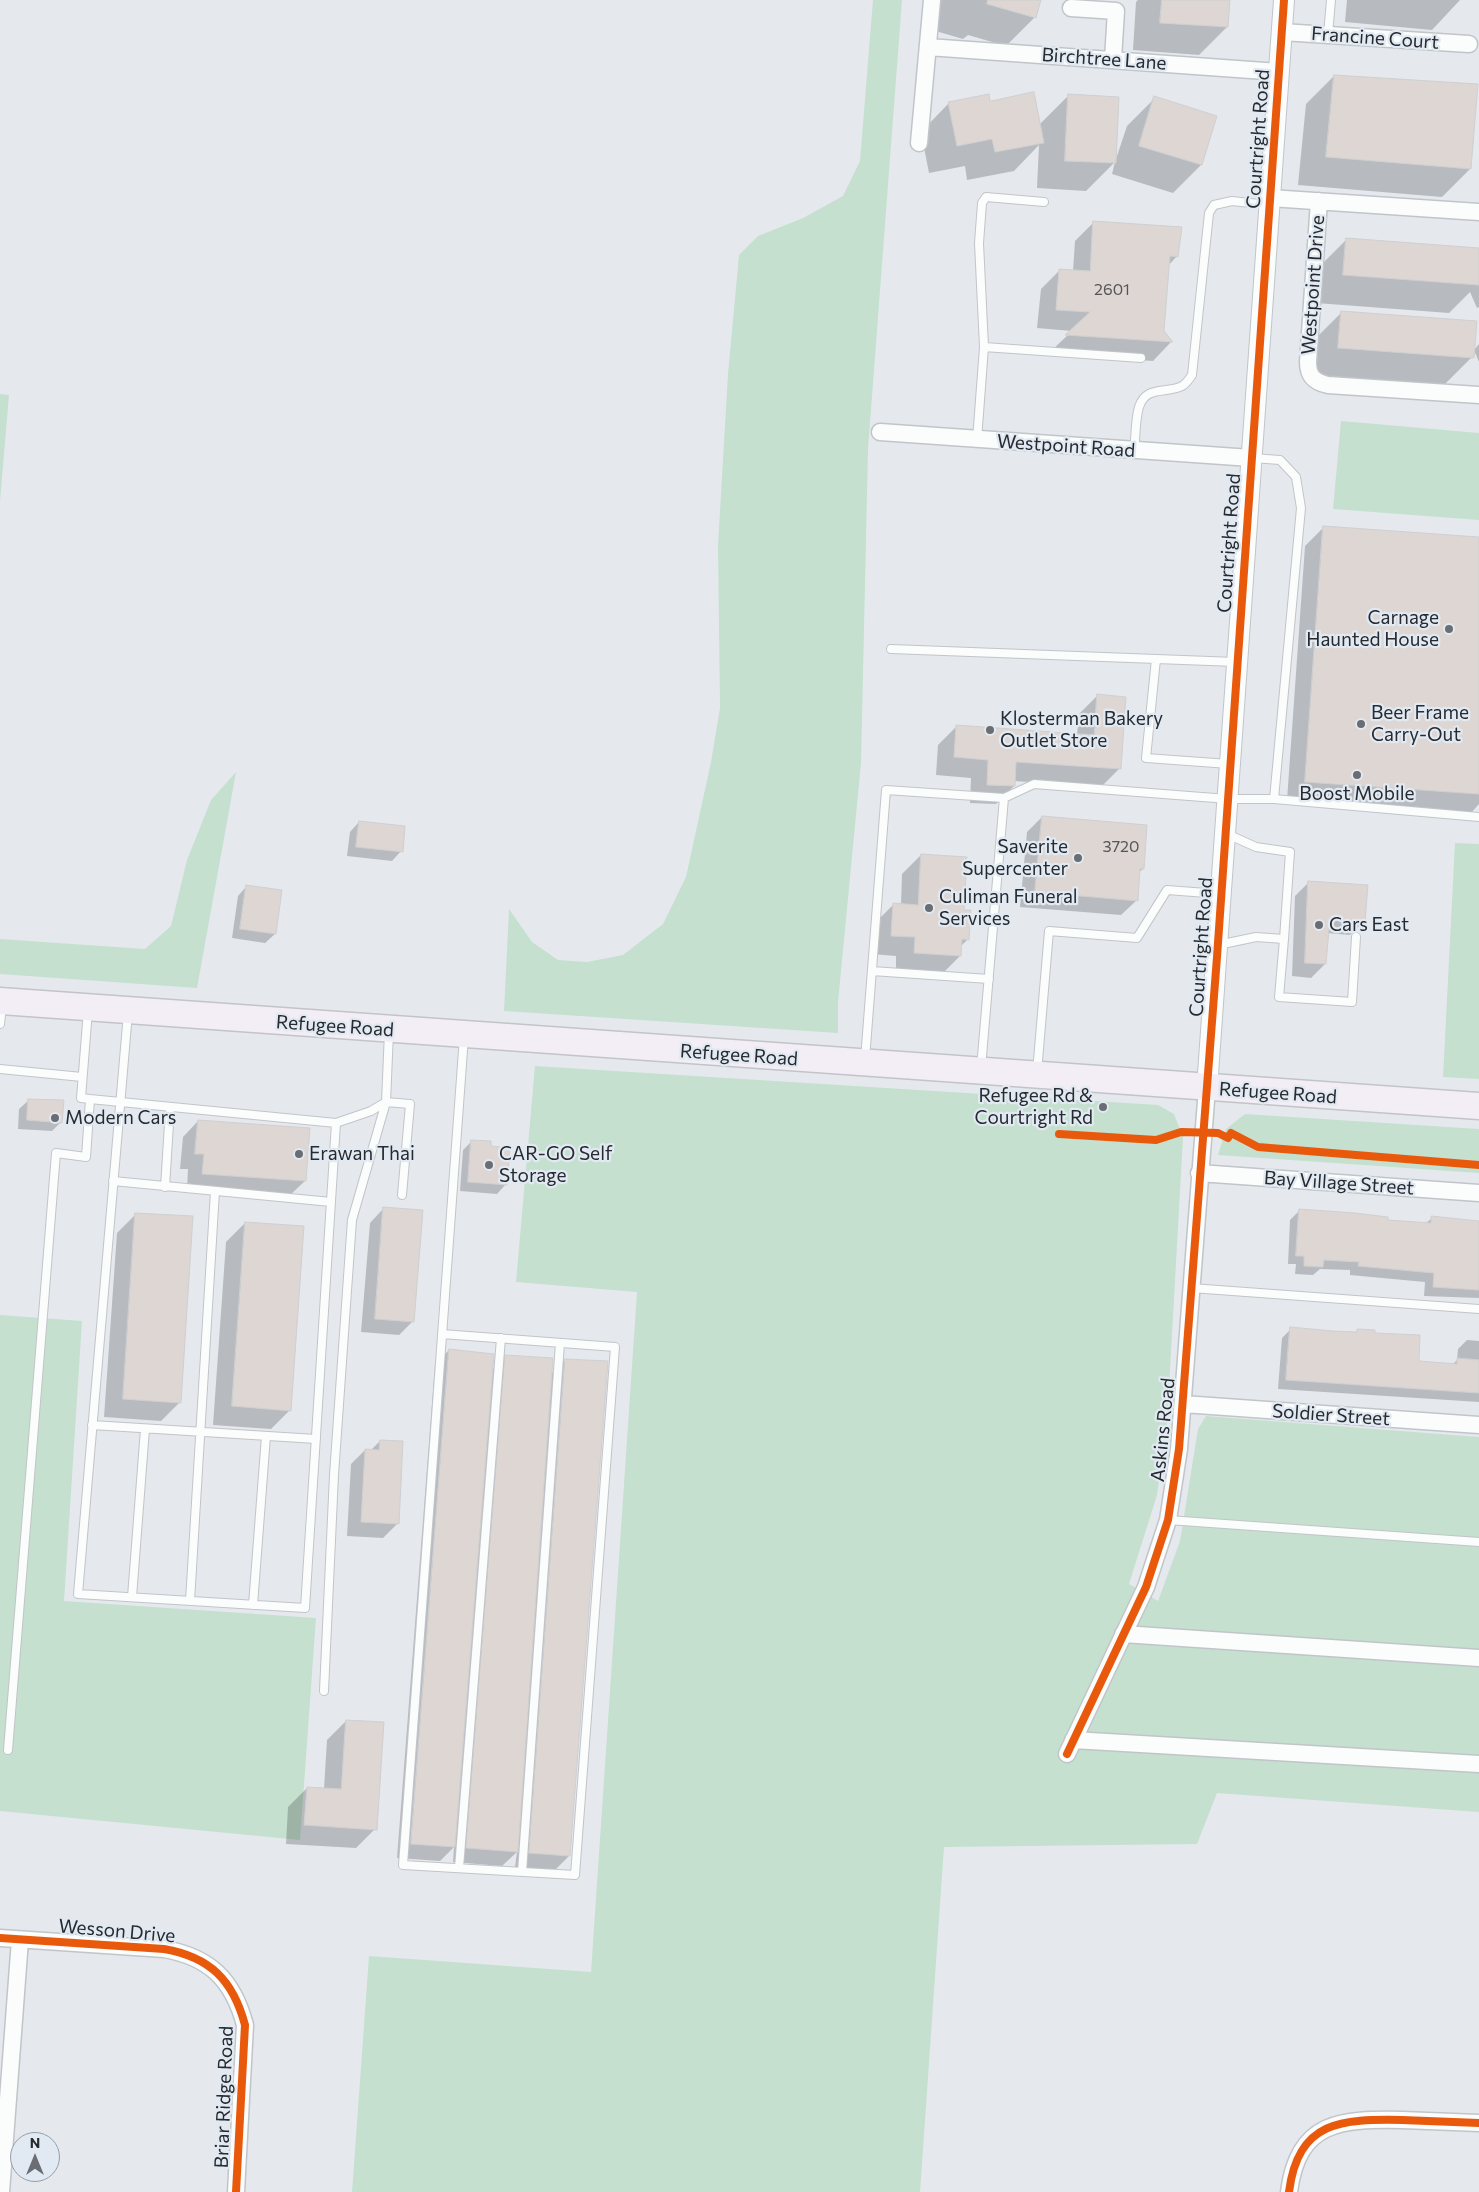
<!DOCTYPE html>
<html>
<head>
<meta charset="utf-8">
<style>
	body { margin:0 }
	#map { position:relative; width:1479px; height:2192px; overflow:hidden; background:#e5e9ee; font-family:Commissioner,sans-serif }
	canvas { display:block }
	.north { position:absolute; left:10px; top:2132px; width:50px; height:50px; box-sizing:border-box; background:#e1e9f2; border:1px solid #979da4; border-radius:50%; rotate:0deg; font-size:14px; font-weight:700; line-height:20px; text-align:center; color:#272a2e }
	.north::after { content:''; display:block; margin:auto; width:18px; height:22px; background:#6a6d71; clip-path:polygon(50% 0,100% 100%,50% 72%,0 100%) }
</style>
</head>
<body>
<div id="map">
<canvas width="1479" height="2192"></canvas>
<div class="north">N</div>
</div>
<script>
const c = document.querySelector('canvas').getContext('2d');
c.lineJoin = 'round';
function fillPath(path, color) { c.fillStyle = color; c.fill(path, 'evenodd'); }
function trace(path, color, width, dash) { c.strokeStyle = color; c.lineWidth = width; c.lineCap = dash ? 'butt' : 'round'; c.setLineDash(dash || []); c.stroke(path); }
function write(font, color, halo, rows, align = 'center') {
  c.font = font + ' Commissioner,sans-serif'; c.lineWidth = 4.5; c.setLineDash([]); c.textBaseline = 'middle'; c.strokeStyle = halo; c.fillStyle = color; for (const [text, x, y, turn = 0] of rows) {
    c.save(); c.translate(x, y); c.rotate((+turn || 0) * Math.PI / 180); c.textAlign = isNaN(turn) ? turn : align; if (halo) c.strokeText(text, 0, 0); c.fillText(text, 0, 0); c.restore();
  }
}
const green = new Path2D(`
	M873,0H902L868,449L861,763L838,1002V1033L504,1011L509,909L532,942L558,960L587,962L623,955L663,924L686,877L711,762L720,708L718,545L728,374L739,255L758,236L803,218L843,196L860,161Z
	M0,394L9,395L0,501Z
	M1341,421L1479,433V520L1333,509Z
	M236,772L197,988L0,974V939L145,949L171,926L187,860L211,800Z
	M1455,843L1479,844V1079L1443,1077Z
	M535,1066L1158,1105L1174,1114L1183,1137L1167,1424L1157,1495L1129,1584L1158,1601L1180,1541L1198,1429L1206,1416L1479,1437V1812L1217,1793L1197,1844L944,1847L920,2192H352L369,1956L591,1972L637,1292L516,1282Z
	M1245,1114L1479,1129V1173L1218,1155L1226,1129Z
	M0,1315L82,1321L64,1601L316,1618L300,1840L0,1811Z`);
const shadow = new Path2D(`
	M930,0H1040L1034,18L1006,46L968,35L963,39L922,27Z
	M1138,0H1229L1227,27L1199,55L1133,50L1136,2Z
	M1347,0H1460L1432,30L1345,22Z
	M1334,76L1470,169L1442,197L1298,185L1306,104Z
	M1068,96L1115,162L1127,126L1155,98L1216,116L1201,165L1173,193L1112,174L1115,162L1086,191L1037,188L1039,145L1014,171L967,180L965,166L929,173L921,132L949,103L989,102L1039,125Z
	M1094,222L1177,256L1168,266L1163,331L1171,342L1153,361L1048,354L1072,331L1037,328L1041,289L1060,270L1073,271L1075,241Z
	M1346,240L1479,249V307L1477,308L1470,292L1449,313L1316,303L1318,268Z
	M1342,312L1472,357L1444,385L1311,375L1314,340Z
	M1479,344V362L1474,350Z
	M1323,528L1479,538V804L1471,813L1287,800L1305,546Z
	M1097,696L1120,768L1101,787L1014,781V786L996,804L970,803L971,778L936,775L938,745L956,727L1077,735L1079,714Z
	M1042,817L1143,869L1138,873L1137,900L1121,915L1020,907L1027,832Z
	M359,822L401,851L392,861L347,856L350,832Z
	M921,855L963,911L967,940L960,947V956L941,975L896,972V956L872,954L875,923L894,904L901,905L902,874Z
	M1309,882L1364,921L1350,935L1327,933L1325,964L1311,978L1292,976L1295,896Z
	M247,886L275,934L265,943L232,938L238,896Z
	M29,1100L61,1122L52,1131L18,1129L19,1109Z
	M198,1121L305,1181L289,1196L187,1189L188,1169H180L183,1137Z
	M472,1141L489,1147L506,1184L497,1194L460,1191L463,1150Z
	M384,1208L413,1321L399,1335L361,1332L370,1223Z
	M1299,1211L1425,1224L1432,1218L1479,1222V1298L1424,1296L1425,1282L1350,1275V1270L1320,1269L1313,1275L1295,1274L1296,1264H1288L1290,1220Z
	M136,1214L180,1402L161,1421L104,1417L117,1233Z
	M245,1223L290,1410L271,1429L213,1425L226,1242Z
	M1291,1329L1355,1333L1358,1330L1374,1334L1417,1363L1452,1365L1457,1360L1458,1349L1467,1340L1479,1341V1402L1278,1389L1282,1338Z
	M449,1350L492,1370L506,1356L551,1374L565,1360L569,1856L555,1870L515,1867L517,1852L502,1866L453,1862L454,1847L440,1861L397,1858L435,1364Z
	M380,1441L397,1524L383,1538L347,1536L351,1464L365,1450H371Z
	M346,1721L375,1829L356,1848L286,1844L288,1807L307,1788L324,1789L327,1740Z`);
const building = new Path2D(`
	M988,0H1041L1036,18L987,4Z
	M1162,0H1230L1228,27L1160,23Z
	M1334,75L1478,84L1471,169L1326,157Z
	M1034,92L1044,143L995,152L992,139L957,146L948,102L989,94L990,101Z
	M1068,94L1119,97L1116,163L1065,161Z
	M1154,96L1217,116L1202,165L1139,146Z
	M1093,221L1182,227L1178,257L1170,256L1164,331L1173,342L1065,335L1090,312L1056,310L1059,269L1090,271Z
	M1346,238L1479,248V285L1343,275Z
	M1341,311L1477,321L1474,358L1338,348Z
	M1323,526L1479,537V794L1305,782Z
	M1097,694L1126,697L1121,769L1016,762L1015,786L987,785L988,760L954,757L956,725L1094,735Z
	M1042,816L1147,825L1144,869H1140L1138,901L1035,892Z
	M359,821L405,826L403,852L356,847Z
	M921,854L967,857L964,910H971L969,940L962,939L961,956L914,953L915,937L891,936L893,903L918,905Z
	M1308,881L1368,885L1365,921L1330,918L1326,964L1305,963Z
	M246,885L282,890L276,934L240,929Z
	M28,1099L64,1100L62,1123L27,1120Z
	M198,1120L310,1128L306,1181L202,1174L204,1154H195Z
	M471,1140L491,1141V1146L510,1148L507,1185L468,1182Z
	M383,1207L423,1210L414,1322L375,1319Z
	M1299,1209L1355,1213L1388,1217V1220L1431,1223V1216L1479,1221V1290L1433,1287L1434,1273L1358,1266L1359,1262L1324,1260L1323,1267L1304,1266V1256H1296Z
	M135,1213L193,1216L181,1403L123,1399Z
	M245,1222L304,1226L291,1411L232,1406Z
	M1290,1327L1333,1331L1357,1332V1329L1375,1330V1333L1420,1335L1419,1361L1457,1364V1358L1479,1360V1393L1286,1380Z
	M449,1349L494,1354L455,1847L411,1844Z
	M505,1355L553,1358L518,1852L466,1848Z
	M565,1359L608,1361L570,1856L529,1853Z
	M380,1440L403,1441L399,1524L361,1522L365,1449L379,1450Z
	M346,1720L384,1722L377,1830L304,1825L307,1787L341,1789Z`);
const service = new Path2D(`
	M1328,35L1331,0
	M984,347L1141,358
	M977,440L984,347L979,243L982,203L986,197L1044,202
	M1134,450C1136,437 1135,420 1139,407C1146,385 1166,394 1182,386C1186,384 1189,379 1192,375L1209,213L1214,205L1232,201L1268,205
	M891,649L1236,662
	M1156,659L1146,758L1229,764
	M1004,798L1034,784L1228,799H1274L1301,508L1296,477L1280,460L1253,458
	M1274,799L1479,817
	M1284,939L1279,997L1352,1002L1356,937
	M1218,945L1256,937L1284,939L1290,852L1256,847L1227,834
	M872,971L989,979
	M128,1013L78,1594L305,1608L336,1123L371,1111L386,1102L389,1032
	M0,1024L2,1006
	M865,1059L886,790L1004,798L981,1068
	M0,1069L82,1077
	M1037,1072L1049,931L1137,938L1167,890L1220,894
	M90,1099L336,1123
	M113,1181L331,1202
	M165,1187L170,1108
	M1191,1288L1479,1309
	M442,1334L615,1347L575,1875L403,1865L464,1037
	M92,1425L316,1439
	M1168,1520L1479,1542
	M132,1597L145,1429
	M190,1601L215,1191
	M253,1605L266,1436
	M324,1691L334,1475L352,1220L386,1102L410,1104L402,1195
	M8,1750L56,1153L86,1157L90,1099L81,1098L88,1010
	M459,1868L501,1338
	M522,1872L560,1343`);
const minor = new Path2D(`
	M1071,8L1116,11L1113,59
	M1282,32L1469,44
	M928,47L1279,72
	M919,143L932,0
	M1270,198L1479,212
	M1319,201L1308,362C1308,376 1314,382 1328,385L1479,395
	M880,432L1251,458
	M1199,1173L1479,1193
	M1183,1404L1479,1425
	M1123,1634L1479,1658
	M1073,1740L1479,1764
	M1067,1754L1146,1587L1168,1520L1179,1449L1207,1088
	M0,1938L164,1949C210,1957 233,1980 245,2025L236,2192
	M1,2192L20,1940
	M1289,2192C1298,2120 1342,2119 1402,2120C1428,2121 1453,2122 1479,2123`);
const tertiary = new Path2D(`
	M1207,1088L1284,0`);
const primary = new Path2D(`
	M0,1001L1479,1106`);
const cycleway = new Path2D(`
	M1059,1134L1156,1140L1181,1132L1218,1133L1228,1138L1231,1133L1258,1147L1479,1165
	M1067,1754L1146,1587L1168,1520L1179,1449L1217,957L1284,0
	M0,1938L164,1949C210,1957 233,1980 245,2025L236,2192
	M1289,2192C1298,2120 1342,2119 1402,2120C1428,2121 1453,2122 1479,2123`);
const markers = [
	[1449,629,5,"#6a6d71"],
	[1361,724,5,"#6a6d71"],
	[990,730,5,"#6a6d71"],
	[1357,775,5,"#6a6d71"],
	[1078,858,5,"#6a6d71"],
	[929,908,5,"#6a6d71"],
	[1319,925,5,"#6a6d71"],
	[1103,1107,5,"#6a6d71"],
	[55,1118,5,"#6a6d71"],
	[299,1154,5,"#6a6d71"],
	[489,1165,5,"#6a6d71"]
];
const numberNames = [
	["2601",1112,290],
	["3720",1121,847]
];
const streetNames = [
	["Francine Court",1375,38,4],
	["Birchtree Lane",1104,59,4],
	["Courtright Road",1258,139,-86],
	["Westpoint Drive",1313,285,-86],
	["Westpoint Road",1066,446,4],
	["Courtright Road",1229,543,-86],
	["Courtright Road",1201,947,-86],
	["Refugee Road",335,1026,4],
	["Refugee Road",739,1055,4],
	["Refugee Road",1278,1093,4],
	["Bay Village Street",1339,1183,4],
	["Soldier Street",1331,1415,4],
	["Askins Road",1163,1430,-84],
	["Wesson Drive",117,1931,5],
	["Briar Ridge Road",224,2097,-88]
];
const poiNames = [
	["Carnage",1439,618,"right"],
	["Haunted House",1439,640,"right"],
	["Beer Frame",1371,713],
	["Carry-Out",1371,735],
	["Klosterman Bakery",1000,719],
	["Outlet Store",1000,741],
	["Boost Mobile",1357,794,"center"],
	["Saverite",1068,847,"right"],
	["Supercenter",1068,869,"right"],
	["Culiman Funeral",939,897],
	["Services",939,919],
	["Cars East",1329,925],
	["Refugee Rd &",1093,1096,"right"],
	["Courtright Rd",1093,1118,"right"],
	["Modern Cars",65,1118],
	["Erawan Thai",309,1154],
	["CAR-GO Self",499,1154],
	["Storage",499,1176]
];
fillPath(green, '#c5e0cf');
fillPath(shadow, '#0003');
fillPath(building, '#ddd6d3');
trace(building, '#cecfd0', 1);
trace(service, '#c1c5c9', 10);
trace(minor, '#c1c5c9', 19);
trace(tertiary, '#c1c5c9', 22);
trace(primary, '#c2c4c7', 29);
trace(service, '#fbfcfc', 8);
trace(minor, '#fbfcfc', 16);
trace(tertiary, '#fbfcfc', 20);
trace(primary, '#f3edf5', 26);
trace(cycleway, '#e8590c', 8);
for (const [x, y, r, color] of markers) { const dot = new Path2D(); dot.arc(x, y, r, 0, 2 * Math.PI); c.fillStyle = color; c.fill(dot); trace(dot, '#e1e9f2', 2); }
write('16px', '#565658', null, numberNames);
write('19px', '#272a2e', '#e1e9f2', streetNames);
write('19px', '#272a2e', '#e1e9f2', poiNames, 'left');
</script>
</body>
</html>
